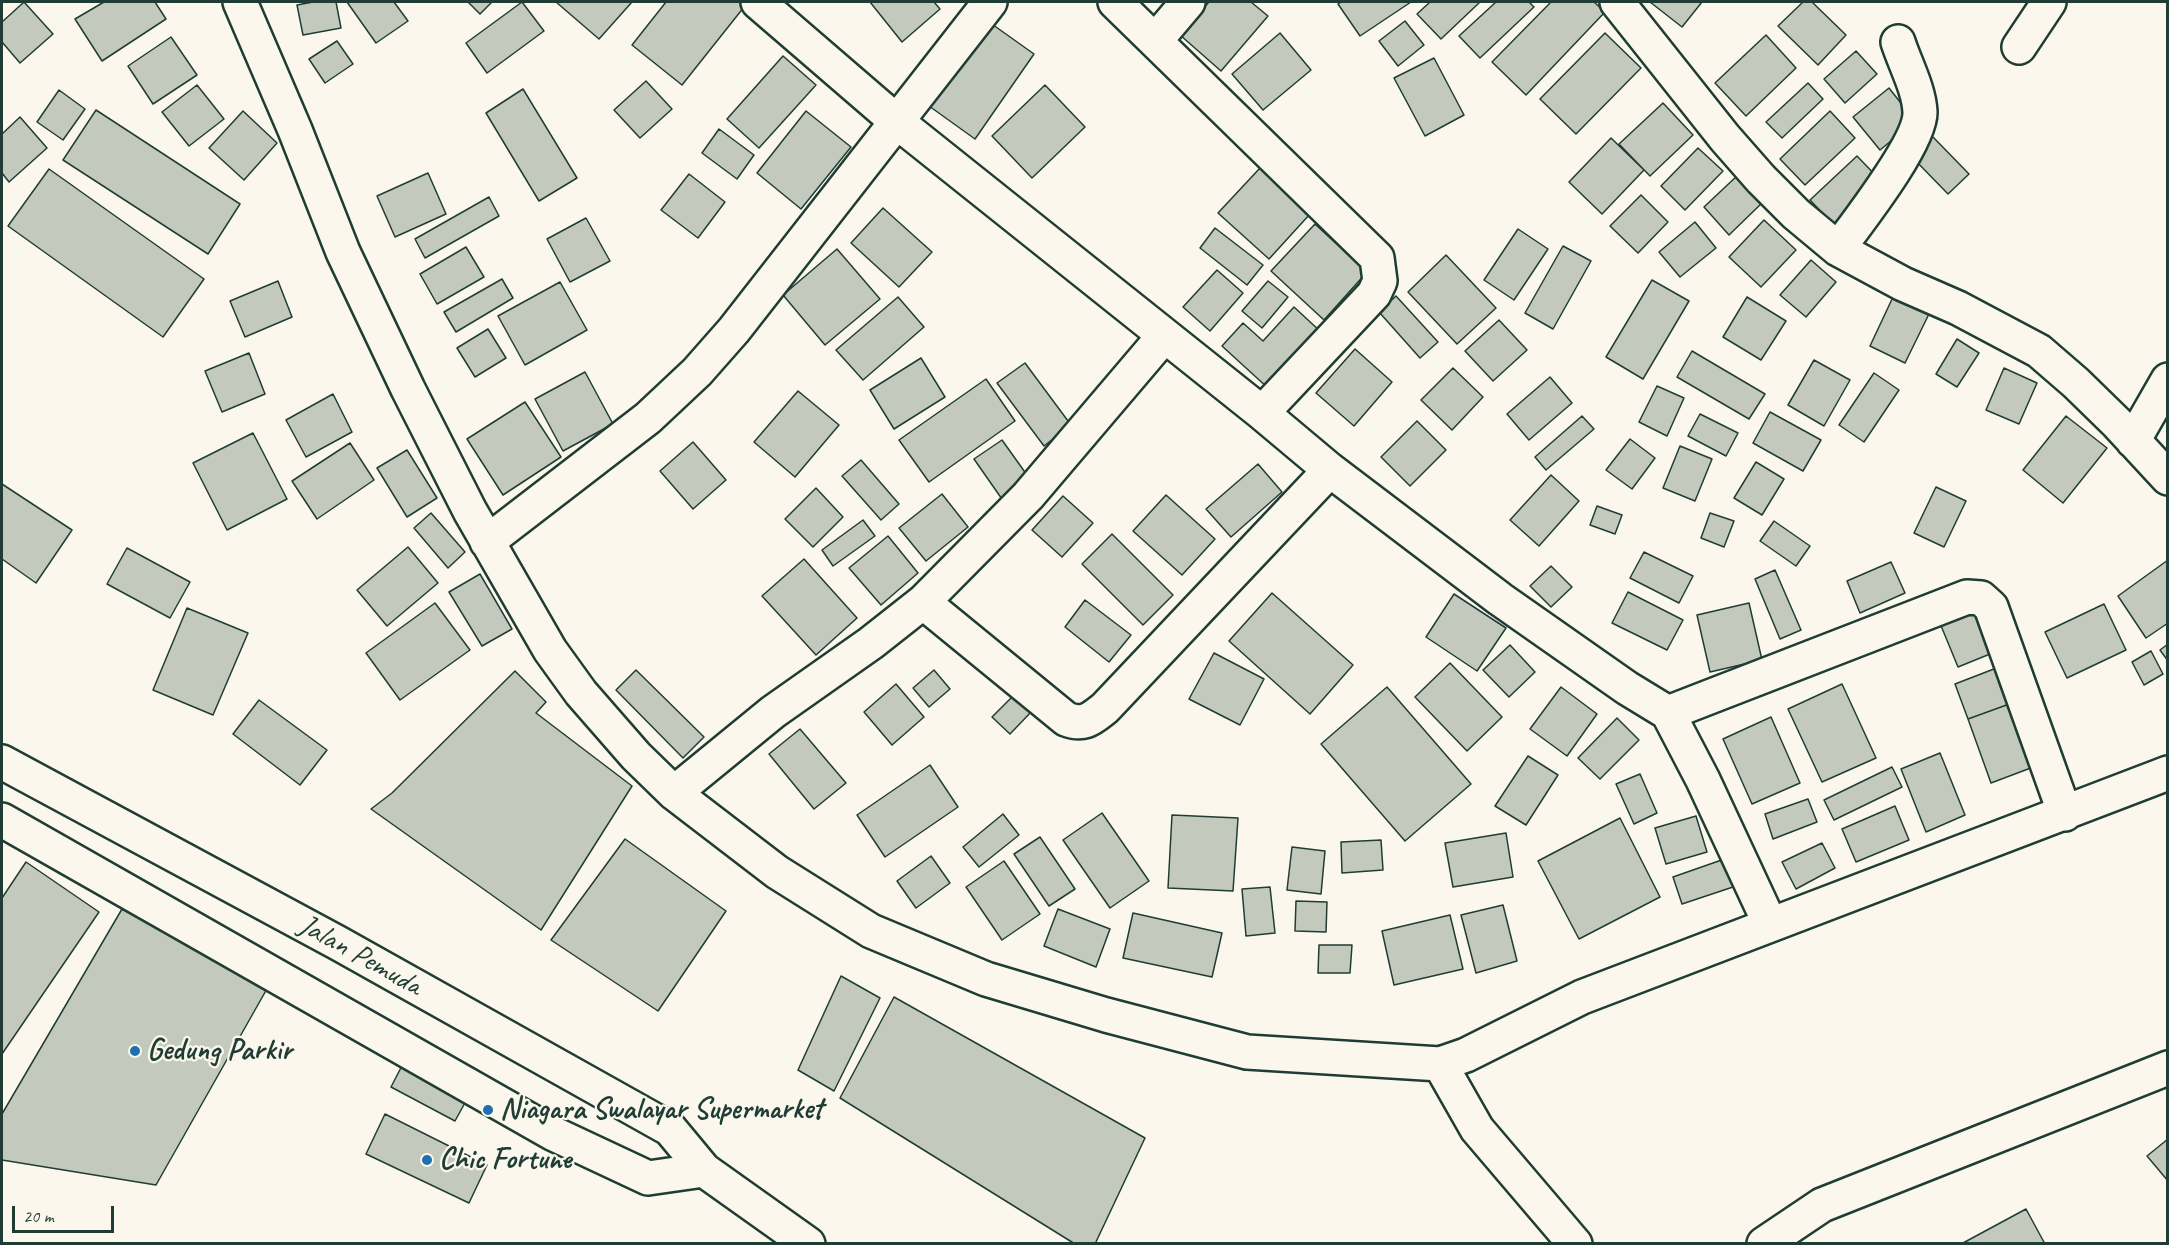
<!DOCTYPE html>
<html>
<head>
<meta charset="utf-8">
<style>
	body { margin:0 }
	#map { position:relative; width:2169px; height:1245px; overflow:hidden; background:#fbf7ec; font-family:Caveat,sans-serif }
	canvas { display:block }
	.frame { position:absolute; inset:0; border:3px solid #1f3d34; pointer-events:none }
	.scale { position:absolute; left:12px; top:1206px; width:102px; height:27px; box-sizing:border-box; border:3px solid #1f3d34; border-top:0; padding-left:8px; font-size:18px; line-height:21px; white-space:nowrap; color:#1f3d34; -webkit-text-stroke:4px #fbf7ec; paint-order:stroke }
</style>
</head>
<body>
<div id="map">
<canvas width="2169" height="1245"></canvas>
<div class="frame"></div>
<div class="scale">20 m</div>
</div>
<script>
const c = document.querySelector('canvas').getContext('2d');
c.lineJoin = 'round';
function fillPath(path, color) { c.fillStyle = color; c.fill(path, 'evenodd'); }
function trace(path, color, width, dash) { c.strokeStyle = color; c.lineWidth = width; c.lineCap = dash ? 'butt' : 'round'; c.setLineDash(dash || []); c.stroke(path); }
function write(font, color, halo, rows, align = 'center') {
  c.font = font + ' Caveat,sans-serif'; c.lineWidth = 4.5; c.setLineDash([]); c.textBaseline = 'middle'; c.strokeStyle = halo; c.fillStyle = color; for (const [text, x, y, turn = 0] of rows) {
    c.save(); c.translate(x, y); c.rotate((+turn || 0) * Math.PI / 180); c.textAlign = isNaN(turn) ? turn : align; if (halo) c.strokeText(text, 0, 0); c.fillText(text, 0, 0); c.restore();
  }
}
const building = new Path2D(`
	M24,2L53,34L20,63L2,42V22Z
	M104,2H155L166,19L102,61L75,19Z
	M313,2H336L341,28L303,35L297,5Z
	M347,2H394L408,21L376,43Z
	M468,2H492L480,14Z
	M522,2L544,31L487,73L466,43Z
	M556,2H632L599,39Z
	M666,2H748L682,85L632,45Z
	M870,2H934L940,9L902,42Z
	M1209,2H1251L1268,16L1221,71L1180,35Z
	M1341,2H1411L1360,36L1338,4Z
	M1430,2H1480L1441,39L1417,14Z
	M1496,2H1529L1534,7L1480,58L1459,36Z
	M1551,2H1594L1605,12L1526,95L1492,62Z
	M1650,2H1702L1682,27Z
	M1803,2H1812L1846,35L1818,65L1778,26Z
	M1405,21L1424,45L1398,66L1379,41Z
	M989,22L1034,54L975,139L929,106Z
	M1280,33L1311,70L1263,110L1232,74Z
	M1605,33L1641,68L1576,134L1540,99Z
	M1766,35L1796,68L1746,116L1715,83Z
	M171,37L197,75L153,104L128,66Z
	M337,41L353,64L325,83L309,59Z
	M1856,51L1877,74L1845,103L1824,79Z
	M783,56L816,85L759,148L727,119Z
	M1434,58L1464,115L1425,136L1394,78Z
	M646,81L672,109L640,138L614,110Z
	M1808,83L1823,99L1782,138L1766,122Z
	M197,85L224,119L189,146L162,112Z
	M1045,85L1085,127L1032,178L992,136Z
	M1889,88L1915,121L1880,150L1853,117Z
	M523,89L577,178L539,201L486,113Z
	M59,90L85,109L63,140L37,122Z
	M1663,103L1693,135L1650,176L1619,144Z
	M96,110L240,204L208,254L63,160Z
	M243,111L277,143L244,180L209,148Z
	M806,111L851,147L801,209L757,173Z
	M1830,111L1855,138L1805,185L1780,159Z
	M20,117L47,148L9,182L2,173V134Z
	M719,129L754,155L737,179L702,153Z
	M1932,136L1969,174L1948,194L1912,157Z
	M1611,138L1644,170L1602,214L1569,182Z
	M1698,148L1723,171L1685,210L1661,186Z
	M1857,156L1881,181L1834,225L1810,200Z
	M1260,168L1310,214L1269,259L1218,213Z
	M49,169L204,279L163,337L8,226Z
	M428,173L446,214L395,237L377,196Z
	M689,174L725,202L698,238L661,210Z
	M1738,175L1763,202L1729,235L1704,207Z
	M1641,195L1668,222L1638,253L1610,226Z
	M489,197L499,216L425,258L415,239Z
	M883,208L932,252L899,287L851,243Z
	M586,218L610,261L570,282L547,239Z
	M1764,220L1796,250L1761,287L1729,257Z
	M1695,222L1716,248L1680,277L1659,252Z
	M1315,224L1367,272L1324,320L1271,271Z
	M1215,228L1263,265L1247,285L1200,248Z
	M1518,229L1548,249L1514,300L1484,280Z
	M1563,246L1591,261L1553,329L1525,313Z
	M466,247L484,277L437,304L420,274Z
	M837,249L880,299L825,345L783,295Z
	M1446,255L1496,308L1457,344L1408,292Z
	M1811,260L1836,282L1806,317L1780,295Z
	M1217,270L1243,293L1210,331L1183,307Z
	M502,279L513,298L456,332L444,312Z
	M1652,280L1689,301L1643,379L1606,357Z
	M278,281L292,317L245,337L230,301Z
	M1268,281L1288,297L1262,328L1242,311Z
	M560,282L587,330L525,365L498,316Z
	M1396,296L1438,342L1420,358L1379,312Z
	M898,297L924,327L863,380L836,350Z
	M1747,297L1786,321L1761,360L1723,337Z
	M1893,297L1929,314L1905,363L1870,346Z
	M1294,307L1321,332L1269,389L1222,346L1243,323L1263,341Z
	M1499,320L1527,350L1493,381L1465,351Z
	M488,329L506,358L475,377L457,348Z
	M1957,339L1979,353L1957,387L1936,374Z
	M1355,349L1392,382L1354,426L1316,393Z
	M1692,351L1765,394L1749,419L1677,377Z
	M249,353L265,394L222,412L205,371Z
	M921,358L945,397L894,429L870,390Z
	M1814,360L1850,380L1824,426L1788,405Z
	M1025,363L1071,425L1044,446L997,383Z
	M1453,368L1483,397L1452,430L1421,400Z
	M2004,368L2037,383L2019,424L1986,410Z
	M585,372L613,424L563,451L535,399Z
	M1874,373L1899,390L1864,442L1839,425Z
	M1550,377L1572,403L1529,440L1507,414Z
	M986,379L1015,421L929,482L899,440Z
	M1657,386L1684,398L1667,436L1639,422Z
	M798,391L839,425L795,477L754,442Z
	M333,394L352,432L306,457L286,420Z
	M525,402L561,457L503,495L467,439Z
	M1770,412L1821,440L1803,471L1753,443Z
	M1700,414L1738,433L1726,456L1688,436Z
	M1582,416L1594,429L1546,470L1535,457Z
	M2066,416L2107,448L2063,503L2023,470Z
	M1417,421L1446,450L1410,486L1381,457Z
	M253,433L287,499L227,530L193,463Z
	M1630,439L1655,458L1632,489L1606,470Z
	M1002,440L1032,482L1004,502L974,459Z
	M693,442L726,480L693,509L660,471Z
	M350,443L374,480L317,519L292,481Z
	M1680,446L1712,459L1695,501L1663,488Z
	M407,450L437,498L407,517L377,468Z
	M861,460L899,504L881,520L842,476Z
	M1756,462L1784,479L1762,515L1734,498Z
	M1258,464L1282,492L1231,537L1206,509Z
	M1551,475L1579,501L1539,546L1510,520Z
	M2,484L72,530L36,583L2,559Z
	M1936,487L1966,501L1944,547L1914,533Z
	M816,488L843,517L813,547L785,519Z
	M942,494L968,527L926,561L899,528Z
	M1166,495L1215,539L1182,575L1133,531Z
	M1063,496L1093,523L1062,557L1032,530Z
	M1597,506L1622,515L1615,534L1590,525Z
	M431,513L465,552L448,568L414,528Z
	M1710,513L1734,521L1724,547L1701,538Z
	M863,520L875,536L833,566L822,550Z
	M1774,521L1810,546L1796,566L1760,541Z
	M1112,534L1173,595L1143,625L1082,564Z
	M888,536L918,573L881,605L849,568Z
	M408,547L438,583L387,626L357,590Z
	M127,548L190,582L170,618L107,584Z
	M1644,552L1693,576L1679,603L1630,578Z
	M804,559L857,618L816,655L762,596Z
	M2168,560V623L2146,638L2118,596Z
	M1891,562L1905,593L1860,613L1847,581Z
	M1551,566L1572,587L1551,607L1530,586Z
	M1775,570L1801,630L1780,639L1755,579Z
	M480,574L512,629L482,646L449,592Z
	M1628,592L1683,620L1667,650L1612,623Z
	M1272,593L1353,665L1310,714L1229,641Z
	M1454,594L1506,628L1477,671L1426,637Z
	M1085,600L1131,635L1109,662L1065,627Z
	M1974,600L1995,652L1958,667L1937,616Z
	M435,603L470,650L400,700L366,653Z
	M1749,603L1762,660L1710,672L1697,615Z
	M2104,604L2126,650L2067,678L2045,632Z
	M187,608L248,633L213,715L153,690Z
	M2168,644V661L2160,650Z
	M1510,645L1535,672L1509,697L1483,670Z
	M2151,651L2163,674L2144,685L2132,662Z
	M1214,653L1264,679L1240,725L1189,699Z
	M1450,663L1502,717L1467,751L1415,697Z
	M1999,667L2012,703L1968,719L1955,684Z
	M636,670L704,737L683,758L616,690Z
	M934,670L950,689L929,707L913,688Z
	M515,671L546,702L536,713L632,786L541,930L371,809L392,793Z
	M896,684L924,717L892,745L864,712Z
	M1842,684L1876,758L1822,782L1788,709Z
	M1387,687L1471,784L1405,841L1321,744Z
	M1561,687L1597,714L1567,756L1530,729Z
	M1016,693L1033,710L1010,734L992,717Z
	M259,700L327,750L300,785L233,734Z
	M2012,703L2036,766L1991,783L1968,719Z
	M1771,717L1800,783L1752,804L1723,739Z
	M1617,718L1639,740L1600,779L1578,758Z
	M800,729L846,783L814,809L769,754Z
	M1940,753L1965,815L1926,832L1901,769Z
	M1528,756L1558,775L1526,825L1495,806Z
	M930,765L958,807L885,857L857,815Z
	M1892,767L1902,787L1834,820L1824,800Z
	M1640,774L1657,813L1634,824L1616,784Z
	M1808,799L1817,822L1773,839L1765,814Z
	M1895,806L1909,840L1856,862L1842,829Z
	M1102,813L1149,881L1110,908L1063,840Z
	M1003,814L1019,835L979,867L963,847Z
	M1172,815L1238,818L1233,891L1168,888Z
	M1696,816L1707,852L1666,864L1655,828Z
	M1620,818L1660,897L1579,939L1538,861Z
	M1506,833L1513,877L1453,887L1445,843Z
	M1040,837L1075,889L1049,906L1014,854Z
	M625,839L726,911L658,1011L551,940Z
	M1381,840L1383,870L1342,873L1341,842Z
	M1822,843L1835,868L1796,889L1782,862Z
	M1292,847L1325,851L1321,894L1287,890Z
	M931,856L950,883L916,908L897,881Z
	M1733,856L1742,884L1682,904L1673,877Z
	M1004,861L1040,914L1002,940L966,887Z
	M26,862L99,912L2,1054V898Z
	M1270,887L1275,933L1246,936L1242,889Z
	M1296,901L1327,902L1326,932L1295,931Z
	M1503,905L1517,961L1476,973L1461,915Z
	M122,909L268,987L156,1185L2,1160V1114Z
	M1058,909L1110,929L1096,967L1044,946Z
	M1133,913L1222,933L1212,977L1123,958Z
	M1450,915L1463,969L1394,985L1382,931Z
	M1319,945H1352L1350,973H1318Z
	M841,976L880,998L834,1091L798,1070Z
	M894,997L1145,1138L1095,1244H1075L840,1098Z
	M407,1056L472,1090L455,1121L391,1087Z
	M385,1114L487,1165L469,1203L366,1154Z
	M2168,1139V1181L2147,1156Z
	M2026,1209L2045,1244H1963V1243Z`);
const minor = new Path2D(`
	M240,2L295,130L343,252L408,389L470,511L550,650L581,693L636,756L674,793L777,872L871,931L986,979L1106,1015L1247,1052L1440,1064L1466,1055L1582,997L2168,773
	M758,2L896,121L1262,413L1330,470L1500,599L1627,688L1668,713L1703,780L1770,924
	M1115,2L1377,258L1380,281L1374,294L1262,413
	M1617,2L1725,138L1761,179L1796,214L1838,249L1903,284L1958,308L2039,351L2076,383L2118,424L2168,478
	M1155,41L1188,2
	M2019,47L2049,2
	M1838,249C1857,223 1921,142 1920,112C1919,89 1905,64 1898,42
	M2133,441L2168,380
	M487,542L648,418L697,372L734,330L990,2
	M923,602L1066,719C1084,726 1091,719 1105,708L1330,470
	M1668,713L1967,597L1981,598L1991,607L2065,814
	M674,793L773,712L871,643L923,602L1028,496L1164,336
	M1440,1064L1477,1129L1575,1244`);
const tertiary = new Path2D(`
	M1764,1244L1822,1205L2168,1068`);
const primary = new Path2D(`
	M2,762L338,943L670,1129L704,1170L808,1244
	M2,820L552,1133L648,1178L704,1170`);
const markers = [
	[135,1051,6,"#1f6fb2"],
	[488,1110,6,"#1f6fb2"],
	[427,1160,6,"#1f6fb2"]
];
const streetNames = [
	["Jalan Pemuda",360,956,29]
];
const poiNames = [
	["Gedung Parkir",147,1051],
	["Niagara Swalayar Supermarket",500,1110],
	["Chic Fortune",439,1160]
];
fillPath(building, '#c4c9be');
trace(building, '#1f3d34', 1.5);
trace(minor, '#1f3d34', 38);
trace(tertiary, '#1f3d34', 38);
trace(primary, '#1f3d34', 38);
trace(minor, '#fbf7ec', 33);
trace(tertiary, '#fbf7ec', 33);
trace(primary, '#fbf7ec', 33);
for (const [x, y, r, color] of markers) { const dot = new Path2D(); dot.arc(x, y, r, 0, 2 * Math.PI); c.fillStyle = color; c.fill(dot); trace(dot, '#fbf7ec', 2); }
write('30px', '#1f3d34', '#fbf7ec', streetNames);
write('bold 30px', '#1f3d34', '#fbf7ec', poiNames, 'left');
</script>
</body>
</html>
